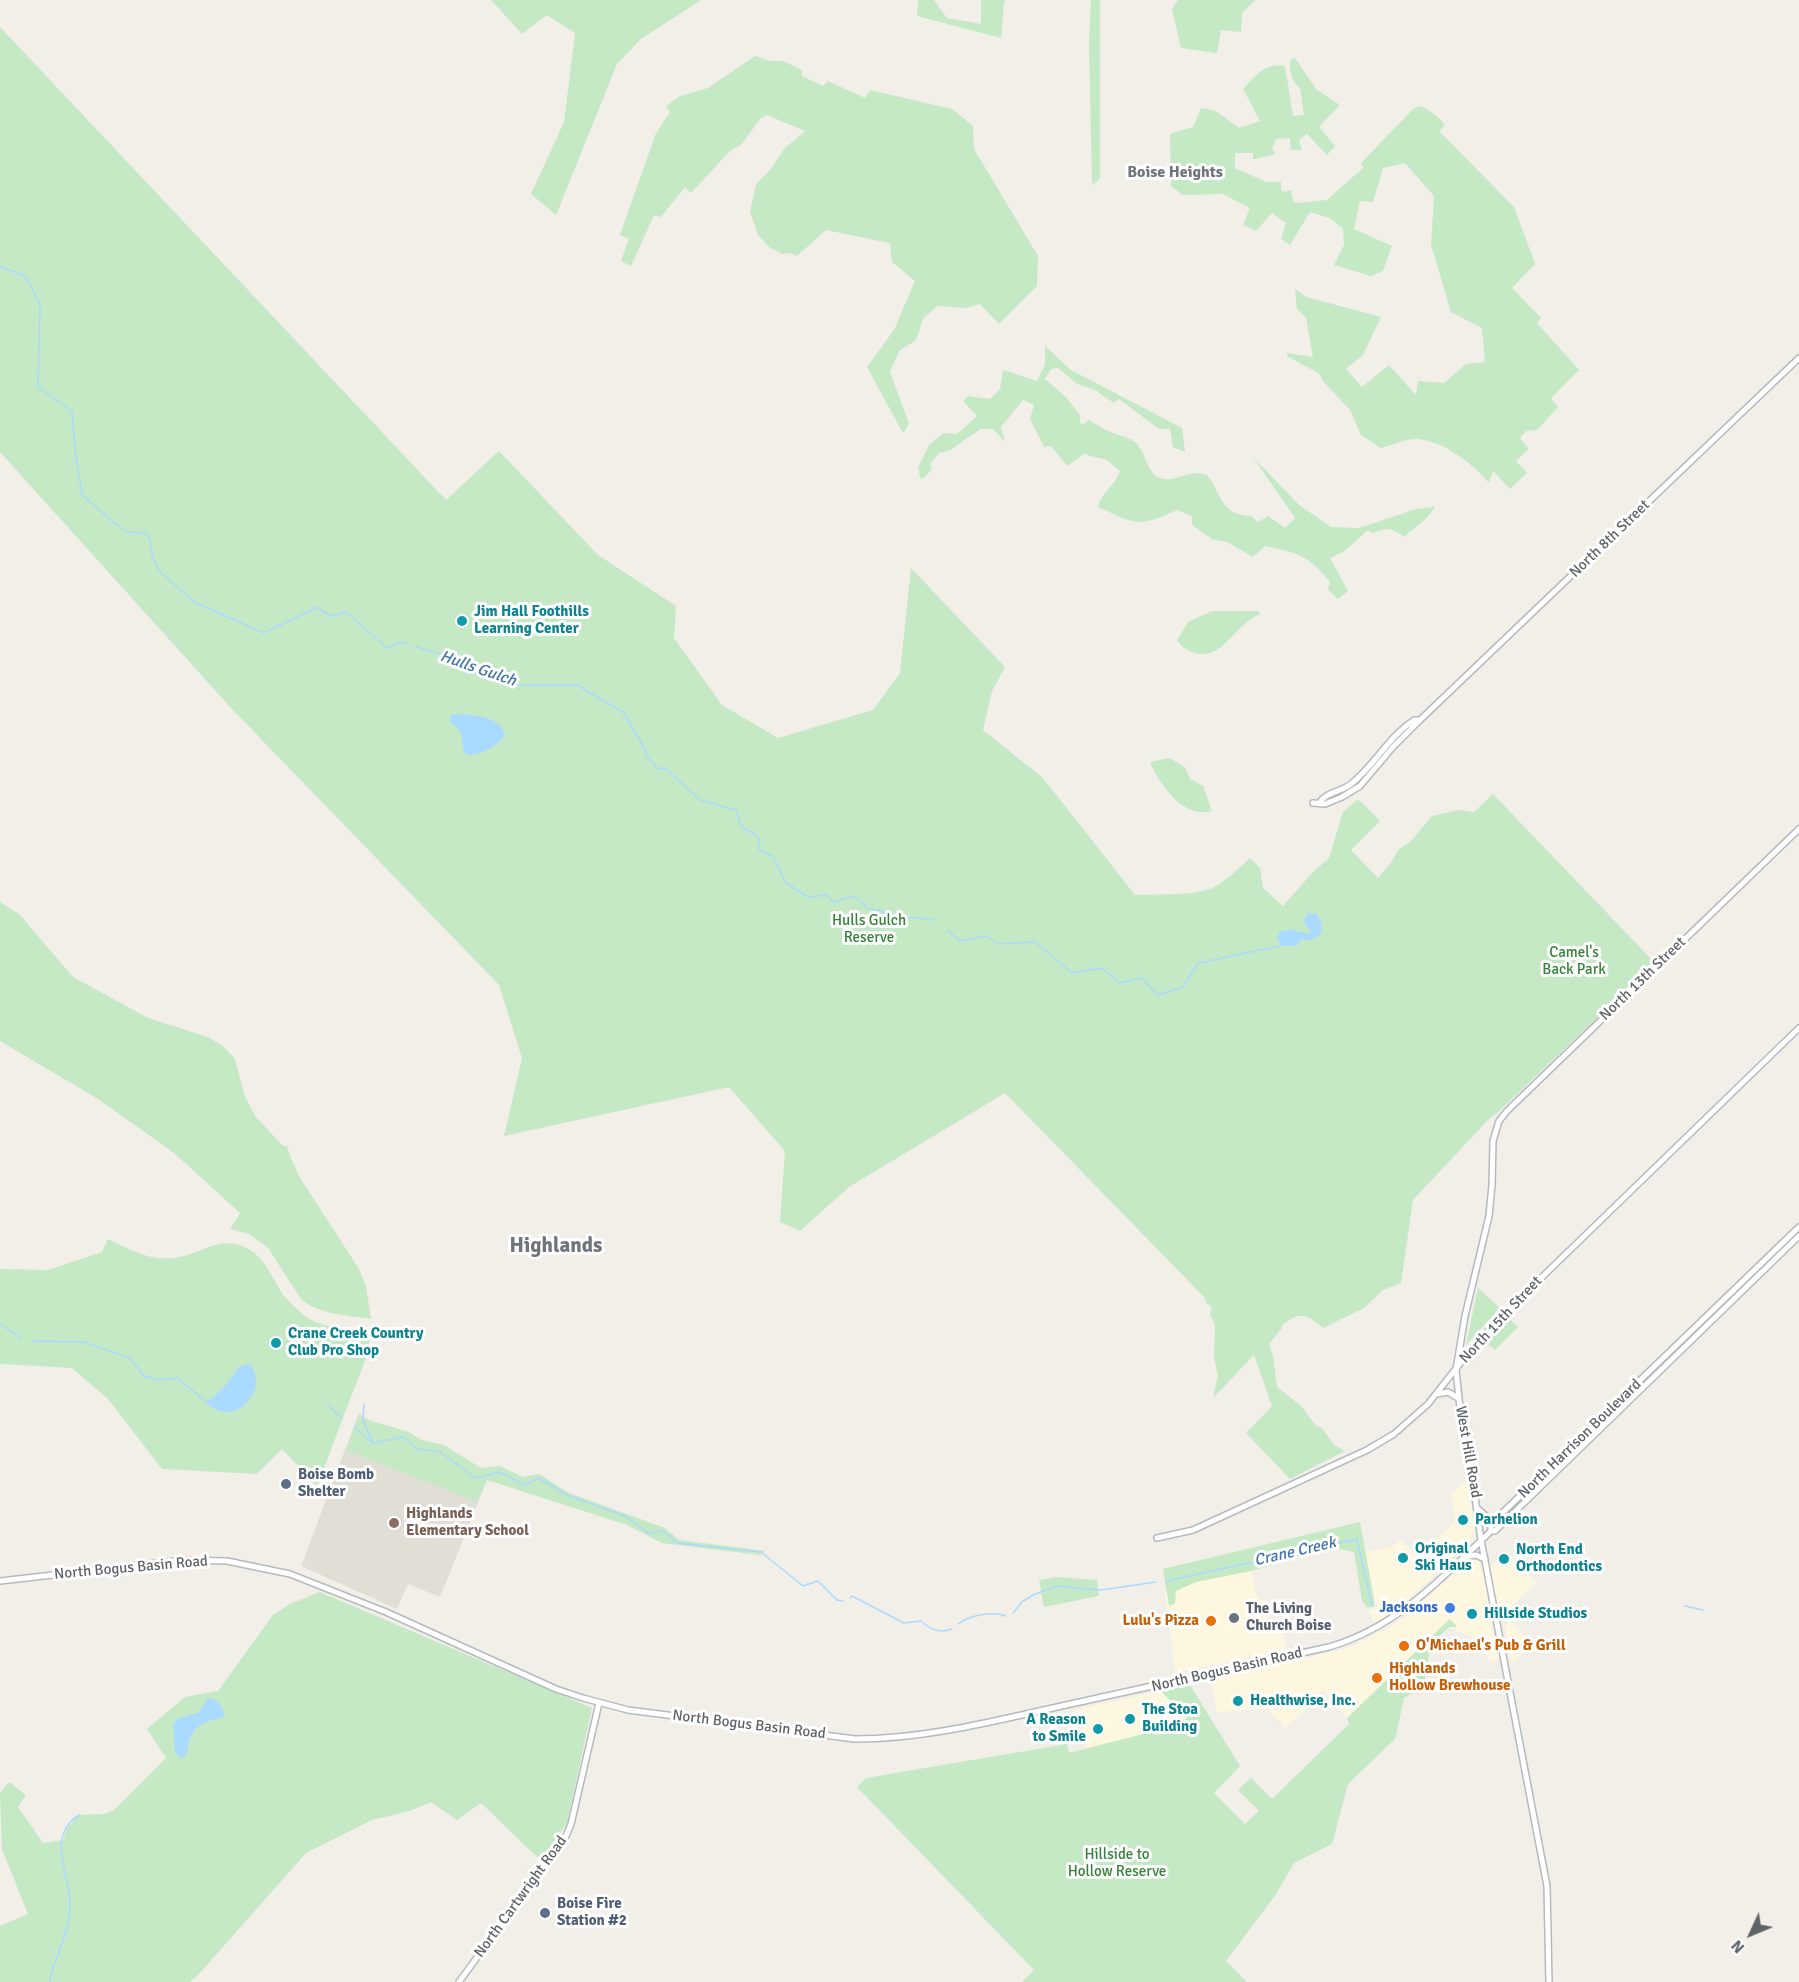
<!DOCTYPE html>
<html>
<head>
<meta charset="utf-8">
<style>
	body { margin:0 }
	#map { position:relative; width:1799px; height:1982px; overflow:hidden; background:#f1efe8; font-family:Signika,sans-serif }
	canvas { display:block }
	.north { position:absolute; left:1721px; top:1904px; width:60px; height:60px; -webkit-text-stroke:4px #fff; paint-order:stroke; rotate:226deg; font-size:16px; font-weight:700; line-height:24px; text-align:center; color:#5f6368 }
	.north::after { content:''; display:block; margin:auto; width:21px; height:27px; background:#5f6368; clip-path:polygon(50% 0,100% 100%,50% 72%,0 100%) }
</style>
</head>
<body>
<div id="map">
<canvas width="1799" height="1982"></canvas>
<div class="north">N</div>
</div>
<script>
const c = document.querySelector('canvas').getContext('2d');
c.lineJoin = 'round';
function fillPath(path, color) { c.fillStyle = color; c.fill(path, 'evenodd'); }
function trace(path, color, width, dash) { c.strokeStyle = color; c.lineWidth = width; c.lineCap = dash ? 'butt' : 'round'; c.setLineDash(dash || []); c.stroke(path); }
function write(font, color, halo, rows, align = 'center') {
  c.font = font + ' Signika,sans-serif'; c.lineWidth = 6; c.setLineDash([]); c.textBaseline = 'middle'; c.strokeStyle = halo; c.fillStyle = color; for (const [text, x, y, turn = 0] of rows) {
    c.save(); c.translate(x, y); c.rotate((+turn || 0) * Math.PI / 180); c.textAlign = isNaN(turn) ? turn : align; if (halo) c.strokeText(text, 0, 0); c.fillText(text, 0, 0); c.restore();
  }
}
const commercial = new Path2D(`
	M1468,1479L1474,1529L1472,1537L1414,1595L1379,1622H1374L1368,1610L1376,1608L1366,1552L1392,1547L1401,1540L1417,1557L1455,1522L1451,1494Z
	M1506,1551L1536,1583L1491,1626L1499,1659L1491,1662L1471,1636L1449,1628L1456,1627L1449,1619L1347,1718L1322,1690L1312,1704L1285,1728L1268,1709L1217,1712L1211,1680L1349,1648L1390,1627L1406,1616L1463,1566L1466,1561L1472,1558H1477L1481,1563L1484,1573Z
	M1251,1571L1255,1590L1259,1600L1265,1599L1268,1616L1273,1621L1280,1620L1287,1650L1177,1672L1175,1670L1165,1593L1176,1591L1196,1582Z
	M1509,1620L1532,1644L1512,1664L1505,1628Z
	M1161,1691L1188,1719L1171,1723V1727L1087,1748L1076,1710Z`);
const education = new Path2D(`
	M359,1413L388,1433L487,1480L440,1597L408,1584L397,1609L301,1566Z`);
const green = new Path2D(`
	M491,0H701L641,39L617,64L556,215L531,194L564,122L575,33L547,15L522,34Z
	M918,0H934L947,18L981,24V0H1006L1004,2L1001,38L917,16Z
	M1091,0H1100V179L1092,185L1089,43Z
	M1178,0H1255L1242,13L1241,32L1221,30L1217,53L1181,48L1172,9Z
	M0,27L446,500L499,451L598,555L676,606L674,638L722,705L778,738L873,710L900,673L911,568L1005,667L992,691L983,730L1043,778L1135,895C1154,894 1195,896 1212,888C1226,881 1238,869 1250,858L1260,868L1263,888L1283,906L1312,873L1329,858L1343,812L1358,799L1380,821L1351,850L1378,878L1390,864L1398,850L1411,841L1432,816L1459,810L1474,812L1493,794L1655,963L1497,1113L1489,1119L1413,1200L1401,1283L1383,1290L1364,1308L1323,1328C1307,1313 1297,1311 1282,1326V1328L1269,1344L1273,1356L1277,1387L1301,1406L1316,1426L1322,1428L1334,1445L1345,1451L1290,1479L1246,1433L1272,1406L1254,1355L1213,1398L1218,1376L1214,1357L1215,1325L1210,1315L1212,1307L1206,1303L1205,1298L1005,1093L849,1187L800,1231L780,1222L785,1151L729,1087L504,1136L522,1058L499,985L231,708L0,452Z
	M755,56L770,61H783L802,70V76L823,86L828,81L865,98L870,90L952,109L973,126L974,149L1038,256L1037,286L999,324L980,304L966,308L937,306L923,319L916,340L899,351L890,372L909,424L903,433L867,367L894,330L915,281L892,262L890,243L826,230L797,256L791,253L783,254L769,247L758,235L750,212L756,184L771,169L784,149L805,131L767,115L761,118L741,145L730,151L691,193L685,187L661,217L654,215L631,266L621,261L629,239L620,235L656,133L670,112L666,106L680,96L708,88Z
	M1295,58L1316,89L1340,105L1319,127L1335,146L1327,155L1307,134L1299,140L1302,150H1291L1290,138L1276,139L1272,150L1275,152L1274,155L1253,159V153H1235V168L1266,182H1281V190L1283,192L1291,190L1293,201L1297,203L1327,200L1364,167L1361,163L1413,109L1421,106L1436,115L1445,125L1439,131L1514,207L1535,264L1512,288L1541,318L1537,323L1579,370L1551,398L1558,407L1537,430L1526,431L1520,438L1529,449L1516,461L1527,473L1510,489L1493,471L1489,483C1472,463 1445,442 1418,439C1407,438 1391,445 1381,448L1361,435L1350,410L1322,380L1320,374L1287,356V353L1313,357L1306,318L1297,309L1295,289L1306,297L1381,317L1363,355L1346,369L1362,387L1389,365L1416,395L1418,381L1444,383L1466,364L1485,362L1482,328L1451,312L1431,245L1434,196L1405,163L1383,168L1373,202L1360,201L1354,229L1392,246L1383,271L1371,276L1334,265L1344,245L1343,229L1330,218L1310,212L1290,245L1281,239L1286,223L1272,213L1256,231L1243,225L1250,208L1223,194L1183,195L1171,186L1170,134L1193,127L1201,108L1216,111L1239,128L1260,121L1243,89C1255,76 1266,62 1285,66L1293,116L1304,115L1300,88C1291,81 1289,70 1290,60Z
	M1045,346L1071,370L1182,428L1185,452L1173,447L1170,429H1159L1119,399L1114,403L1095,390L1077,384L1058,368L1051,369L1045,379L1066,397L1080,415V423L1083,424L1089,420C1096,424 1102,428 1109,431C1117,435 1128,437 1135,442C1146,451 1145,469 1158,477C1173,485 1190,468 1207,475C1223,495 1220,515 1251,516L1258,522L1268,516L1285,528L1295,518L1253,457L1298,504L1331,527L1359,528L1416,509L1435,507C1429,518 1414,528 1404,537C1393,528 1385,527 1373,533L1368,531L1364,532V534L1343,552L1330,558L1348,591L1338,599L1328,590L1330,582C1308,555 1298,553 1265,546L1253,557L1227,542L1212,539L1192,525V516L1177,510C1138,528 1136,524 1098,507C1103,489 1114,488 1120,471L1107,460L1084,454L1067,466L1051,446L1044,447L1030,419L1034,405L1023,400L1001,427L1005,442L993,429H981L964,440L951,450L939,453L930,464L932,470L921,480L918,468L929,445L943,433L957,434L977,416L963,401L968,396L990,399L1000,389L1003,370L1037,381L1045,364Z
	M1212,611H1259L1260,614C1240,623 1232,641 1215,651C1202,658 1184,652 1177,640L1188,622Z
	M1169,758L1185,767L1190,779L1203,786L1212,811C1182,818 1161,786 1150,762Z
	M0,902L19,914L73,977L148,1018L208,1037L224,1047L235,1059L245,1097L256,1117L283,1146H287L291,1158L299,1176L359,1269L366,1286L371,1319C348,1315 319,1315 301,1299L268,1248L249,1234L230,1229L240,1213L174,1153L98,1099L0,1041Z
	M108,1239C129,1249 149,1261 173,1258C199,1256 218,1235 244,1247C265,1255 272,1279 284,1296C289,1302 298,1310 304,1315C321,1329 350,1329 371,1333L366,1358L317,1486L282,1449L257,1474L162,1469L108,1399L72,1368L0,1364V1269L48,1270L102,1252Z
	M1478,1288L1500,1308L1466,1345Z
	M1510,1319L1518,1327L1495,1350L1488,1344L1496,1332Z
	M358,1417L409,1432L422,1440L444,1445L481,1468L500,1466L523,1477L539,1474L569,1493L665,1528L679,1540L765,1551L760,1555L662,1543L627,1525L487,1480L477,1502L346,1450Z
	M1360,1522L1375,1606L1368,1608L1362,1601L1354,1552L1331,1547L1251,1571L1196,1582L1176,1591L1175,1603L1169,1606L1163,1569Z
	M1057,1577L1097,1580L1099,1596L1044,1607L1039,1580Z
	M320,1592L592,1708L567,1823L541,1861L481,1803L457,1820L431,1802L409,1811L372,1820L306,1853L199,1974L190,1982H0V1926L28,1914L2,1849L0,1793L9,1782L26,1795L18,1807L43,1843L63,1840L67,1828L79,1815L104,1814L114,1810L166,1758L147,1729L185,1697L218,1691L273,1615L290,1604Z
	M1450,1619L1457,1627H1449L1430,1645L1424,1686L1404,1698L1395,1739L1348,1784L1332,1844L1294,1863L1276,1894L1226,1961L1247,1982H1022L1034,1970L857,1787L866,1778L1067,1744L1069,1753L1170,1727V1723L1187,1719L1161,1691L1190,1685L1240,1766L1214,1793L1245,1824L1259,1811L1238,1790L1251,1778L1272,1799L1349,1724L1347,1718Z`);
const water = new Path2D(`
	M462,714C477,715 501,718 505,735C498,746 479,756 467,755C460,748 464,739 460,731C457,727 453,725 449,721L451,715Z
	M1309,913L1317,914C1321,922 1324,927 1320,935L1311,940H1300L1297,946H1280V942L1277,939L1280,931L1293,930L1309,934L1311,931L1307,928L1304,920Z
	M250,1364C271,1393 231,1430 206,1402C215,1396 225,1387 231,1378C238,1369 237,1366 250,1364Z
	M210,1698C218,1700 225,1710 224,1717C199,1723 190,1727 187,1753L181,1759L175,1752L173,1724L177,1719L200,1712L207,1699Z`);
const stream = new Path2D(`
	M0,266L26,277L40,305L38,387L72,411L75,449L82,495L112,521L128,532L147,533L150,540L152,555L159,571L194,602L264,633L317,607L331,616L346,612L387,648L400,642L408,644
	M414,646L464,661L519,685H577L623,712L646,750V756L657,768L666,769L700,800L736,810L741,826L759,837V850L773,856L786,883L808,897L827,895L833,902L854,896L869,909L880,910L891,917L934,919
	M947,930L960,941L987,936L999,944L1035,942L1072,973L1102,968L1120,983L1142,978L1158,995L1183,987L1198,963L1280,946
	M0,1324L21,1338
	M32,1341L84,1342L130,1358L144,1376L159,1380L177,1378L207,1402
	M364,1404L363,1420L373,1443
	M329,1406L341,1417
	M354,1427L373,1443L403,1437L417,1449L440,1452L476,1478L499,1472L525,1485L538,1478L567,1495L625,1516L648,1533L663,1531L677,1543L761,1552L803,1586L818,1581L837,1600L843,1601
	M1166,1581L1357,1539L1372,1606
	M850,1598L852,1596L904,1623L921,1621C930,1629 939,1634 951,1629
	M1685,1606L1703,1610
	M1013,1613L1022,1602L1033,1595L1056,1586L1101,1590L1156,1582
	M958,1624C970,1615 992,1611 1006,1616
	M50,1982C50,1973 53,1968 56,1960C63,1942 71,1921 70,1901C69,1873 46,1836 79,1815`);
const secondary = new Path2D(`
	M1313,803L1325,804L1342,797L1360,786L1393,747L1420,720L1799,358
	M1319,803C1326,792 1341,792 1351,784C1375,765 1388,737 1414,720H1420
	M1437,1394L1448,1392L1458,1398
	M1477,1508L1486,1516L1495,1520
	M1491,1531V1525L1495,1520L1799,1227
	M1157,1538L1193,1530L1367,1450L1394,1434L1428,1404L1469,1352L1507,1311L1799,1028
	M1464,1557L1476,1555L1485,1559
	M0,1581L184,1560L227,1561L290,1574L386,1612L556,1689L583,1698L628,1710L855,1739C923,1739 990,1722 1057,1707C1148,1687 1238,1667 1329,1647C1397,1627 1441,1579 1491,1531H1495L1799,1236
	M459,1982L566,1836L571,1824L599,1703
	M1549,1982L1547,1886L1481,1540L1471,1468L1461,1417L1456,1370L1465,1316L1489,1216L1492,1185L1493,1141L1499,1121L1507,1111L1799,829`);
const markers = [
	[462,621,6,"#0f9aa8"],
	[276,1343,6,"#0f9aa8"],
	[286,1484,6,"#5c6f8a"],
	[1463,1520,6,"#0f9aa8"],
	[394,1523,6,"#8d6e63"],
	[1403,1558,6,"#0f9aa8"],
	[1504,1559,6,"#0f9aa8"],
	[1450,1608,6,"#3f7fe0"],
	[1472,1614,6,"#0f9aa8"],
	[1234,1618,6,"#6b7280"],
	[1211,1621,6,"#e8710a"],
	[1404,1646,6,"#e8710a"],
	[1377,1678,6,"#e8710a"],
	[1238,1701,6,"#0f9aa8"],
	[1130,1719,6,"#0f9aa8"],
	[1098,1729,6,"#0f9aa8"],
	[545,1913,6,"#5c6f8a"]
];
const streetNames = [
	["North 8th Street",1610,539,-44],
	["North 13th Street",1643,979,-44],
	["North 15th Street",1501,1320,-47],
	["North Harrison Boulevard",1580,1439,-44],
	["West Hill Road",1468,1452,80],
	["North Bogus Basin Road",131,1568,-5],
	["North Bogus Basin Road",1227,1670,-13],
	["North Bogus Basin Road",749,1725,7],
	["North Cartwright Road",521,1897,-54]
];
const cultureNames = [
	["Jim Hall Foothills",474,612],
	["Learning Center",474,629],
	["Crane Creek Country",288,1334],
	["Club Pro Shop",288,1351],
	["Parhelion",1475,1520],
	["Original",1415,1549],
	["Ski Haus",1415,1566],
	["North End",1516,1550],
	["Orthodontics",1516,1567],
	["Hillside Studios",1484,1614],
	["Healthwise, Inc.",1250,1701],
	["The Stoa",1142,1710],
	["Building",1142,1727],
	["A Reason",1086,1720,"right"],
	["to Smile",1086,1737,"right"]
];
const parkNames = [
	["Hulls Gulch",869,921],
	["Reserve",869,938],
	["Camel's",1574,953],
	["Back Park",1574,970],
	["Hillside to",1117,1855],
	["Hollow Reserve",1117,1872]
];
const serviceNames = [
	["Boise Bomb",298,1475],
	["Shelter",298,1492],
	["Boise Fire",557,1904],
	["Station #2",557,1921]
];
const educationNames = [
	["Highlands",406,1514],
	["Elementary School",406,1531]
];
const shopNames = [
	["Jacksons",1438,1608]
];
const worshipNames = [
	["The Living",1246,1609],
	["Church Boise",1246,1626]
];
const foodNames = [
	["Lulu's Pizza",1199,1621,"right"],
	["O'Michael's Pub & Grill",1416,1646],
	["Highlands",1389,1669],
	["Hollow Brewhouse",1389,1686]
];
const neighbourhoodNames = [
	["Boise Heights",1175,173]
];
const waterNames = [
	["Hulls Gulch",478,669,19],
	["Crane Creek",1295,1552,-13]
];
const districtNames = [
	["Highlands",556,1246]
];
fillPath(commercial, '#fef7e0');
fillPath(education, '#e1ded6');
fillPath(green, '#c5e8c5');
fillPath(water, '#aadaff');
trace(stream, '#aadaff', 1.5);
trace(secondary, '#b6babf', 8);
trace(secondary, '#fff', 5);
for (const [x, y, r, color] of markers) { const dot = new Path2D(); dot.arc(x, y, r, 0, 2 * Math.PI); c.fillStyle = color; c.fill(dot); trace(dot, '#fff', 2); }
write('15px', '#5f6368', '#fff', streetNames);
write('bold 15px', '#0d838f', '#fff', cultureNames, 'left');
write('15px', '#348238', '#fff', parkNames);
write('bold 15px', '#4e5e75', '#fff', serviceNames, 'left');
write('bold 15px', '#785e54', '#fff', educationNames, 'left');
write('bold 15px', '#366cbe', '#fff', shopNames, 'right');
write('bold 15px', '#5b616d', '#fff', worshipNames, 'left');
write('bold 15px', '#c56008', '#fff', foodNames, 'left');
write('bold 16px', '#70757a', '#fff', neighbourhoodNames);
write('italic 16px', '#4174aa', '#fff', waterNames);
write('bold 21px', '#70757a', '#fff', districtNames);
</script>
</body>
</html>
